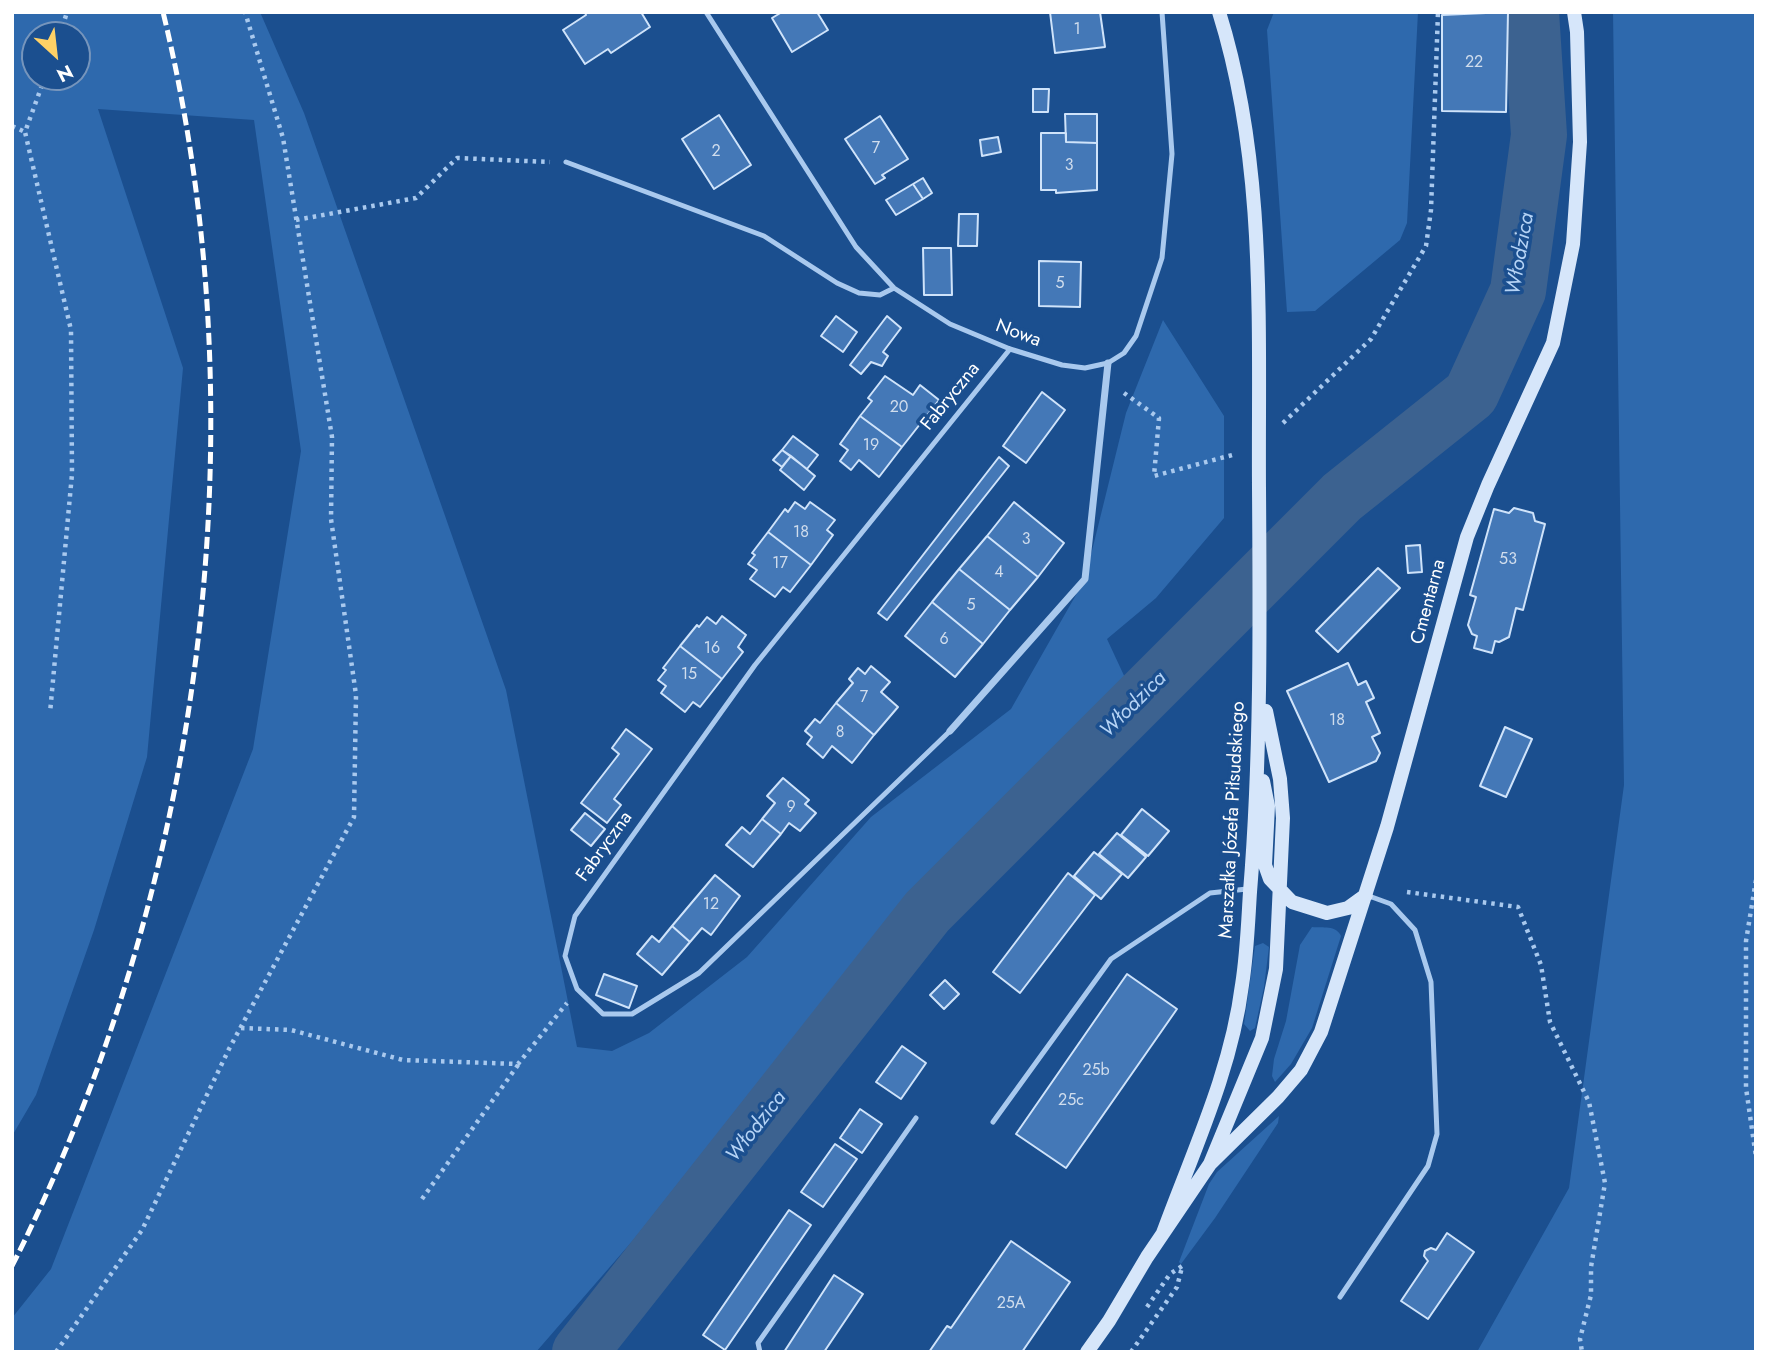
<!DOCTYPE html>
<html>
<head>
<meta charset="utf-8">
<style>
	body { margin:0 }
	#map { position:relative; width:1768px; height:1364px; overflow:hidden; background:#1b4f8f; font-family:Jost,sans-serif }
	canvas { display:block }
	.frame { position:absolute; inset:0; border:14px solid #fff; pointer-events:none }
	.north { position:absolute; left:21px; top:21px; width:70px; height:70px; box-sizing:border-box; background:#1b4f8f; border:2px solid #7695bc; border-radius:50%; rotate:153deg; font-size:19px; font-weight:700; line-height:28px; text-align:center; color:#fff }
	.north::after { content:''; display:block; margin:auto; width:24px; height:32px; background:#ffd166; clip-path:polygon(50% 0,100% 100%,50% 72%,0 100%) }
</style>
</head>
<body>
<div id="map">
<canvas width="1768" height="1364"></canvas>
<div class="frame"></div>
<div class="north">N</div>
</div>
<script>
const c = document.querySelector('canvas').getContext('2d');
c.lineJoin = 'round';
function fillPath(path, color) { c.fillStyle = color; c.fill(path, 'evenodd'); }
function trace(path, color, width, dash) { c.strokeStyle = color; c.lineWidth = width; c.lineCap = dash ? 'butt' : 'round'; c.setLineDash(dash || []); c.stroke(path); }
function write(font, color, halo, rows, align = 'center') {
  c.font = font + ' Jost,sans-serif'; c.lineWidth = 7; c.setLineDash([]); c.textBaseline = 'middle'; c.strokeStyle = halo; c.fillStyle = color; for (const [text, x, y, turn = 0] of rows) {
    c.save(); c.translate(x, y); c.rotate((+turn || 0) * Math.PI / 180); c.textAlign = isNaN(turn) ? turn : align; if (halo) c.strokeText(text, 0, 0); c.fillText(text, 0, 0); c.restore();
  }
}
const green = new Path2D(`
	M12,12H260L304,113L506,690L577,1047L612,1051L649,1033L747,957L871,817L1011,709L1085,579L1126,413L1163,320L1224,416V518L1156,598L1107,639L1127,682L908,893L635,1238L536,1352H12V1318L51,1269L253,749L301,451L254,120L98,109L183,368L147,757L94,930L36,1095L12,1136ZM35,35H77V77H35Z
	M1274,12H1418L1407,223L1400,240L1315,311L1287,312L1267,30Z
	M1613,12H1756V1352H1477L1569,1188L1624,785Z
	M1312,927C1323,928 1336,925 1341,936L1312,1028L1291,1064L1275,1082L1272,1076L1274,1059L1286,1021L1300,945Z
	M1263,943L1269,947L1264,987L1255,1028L1250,1031L1244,1024L1255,946Z
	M1279,1116L1278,1123L1215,1218L1181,1264L1179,1262L1209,1184L1217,1172Z`);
const river = new Path2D(`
	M580,1352L927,912L1342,497L1471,394L1518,291L1539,135L1531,12`);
const building = new Path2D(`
	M585,12H641L650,27L611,53L608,49L585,64L563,30L586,15Z
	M782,12H817L828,30L792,52L772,18Z
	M1050,12H1100L1105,47L1055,53Z
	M1508,12L1506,112L1442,111V15Z
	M1033,89H1049L1048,112H1033Z
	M1065,114H1097V143L1066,142Z
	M719,115L751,165L714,189L682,139Z
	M880,116L908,159L882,175L885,178L875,184L845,139Z
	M1041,133H1066V142L1097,143V190L1056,193V190H1041Z
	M998,137L1001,152L982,156L980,140Z
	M923,178L932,193L923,199L913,184Z
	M913,184L923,199L896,215L886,200Z
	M959,214H978L977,246H958Z
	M923,248H951L952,295H924Z
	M1039,261L1081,262L1080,307L1039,306Z
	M836,316L857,332L843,352L821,336Z
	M887,316L901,328L883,352L888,356L882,366L871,362L861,374L850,365Z
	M885,376L913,395L920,385L939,400L902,447L860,416L872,401L868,398Z
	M1042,392L1065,410L1026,463L1003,446Z
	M860,416L902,447L879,477L859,460L851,470L840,461L848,450L840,444Z
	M793,436L818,455L807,469L782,450Z
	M782,450L791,456L782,467L773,460Z
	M791,456L815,476L804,490L780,470Z
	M999,457L1009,466L887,620L878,613Z
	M795,502L805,509L810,502L835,520L827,530L833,535L811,565L768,532L785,509L788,512Z
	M1014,502L1064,543L1038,577L987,536Z
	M1514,508L1533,513L1535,521L1545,524L1523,610L1516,608L1509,637L1499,642L1495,641L1492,653L1474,648L1477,636L1472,634L1468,625L1476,597L1470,595L1494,509L1509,513Z
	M768,532L811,565L790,592L783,587L775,597L750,579L757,570L748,564L755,555L752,553Z
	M987,536L1038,577L1010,610L959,569Z
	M1420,545L1422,572L1408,573L1406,546Z
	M1378,568L1400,588L1338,652L1316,631Z
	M959,569L1010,610L983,644L932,602Z
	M932,602L983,644L955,677L905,636Z
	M722,616L746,635L738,647L743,652L722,679L680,646L697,625L699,627L707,617L716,624Z
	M680,646L722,679L700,707L693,702L685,712L661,693L666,686L658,680L666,670L663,668Z
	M1348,663L1358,685L1366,681L1374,698L1366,702L1380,733L1372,737L1380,753L1376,761L1329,782L1287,691Z
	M871,666L890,682L881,692L898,707L874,735L836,703L853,683L849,679L858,668L865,674Z
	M836,703L874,735L852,763L832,746L823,758L807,744L812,737L805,731L815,719L820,723Z
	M1505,727L1532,739L1506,797L1480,786Z
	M626,729L652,749L614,799L621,805L607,823L581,803L619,754L612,748Z
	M783,778L809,800L805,804L816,813L800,831L789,823L781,834L762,819L775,803L767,796Z
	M1142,809L1169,831L1148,856L1121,835Z
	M585,813L605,829L591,846L571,830Z
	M762,819L781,834L753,867L726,845L742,827L750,834Z
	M1117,833L1146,857L1128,878L1099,854Z
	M1094,852L1122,874L1101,899L1074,876Z
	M1068,873L1095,895L1020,993L993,972Z
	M715,875L740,896L711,935L702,928L690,942L672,926Z
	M672,926L690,942L662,975L637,954L652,936L659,942Z
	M604,974L637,986L629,1008L596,995Z
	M1127,974L1177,1009L1066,1168L1016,1134Z
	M945,980L959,994L944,1009L930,995Z
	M902,1046L926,1063L901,1099L876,1082Z
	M860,1109L882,1124L862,1153L840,1138Z
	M835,1144L857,1159L823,1207L801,1192Z
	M789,1210L811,1225L725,1350L703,1335Z
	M1447,1233L1474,1252L1428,1319L1401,1301L1428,1261L1424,1256L1425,1251L1431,1248L1436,1250Z
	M1011,1241L1070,1282L1022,1352H929L947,1326L951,1328Z
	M834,1275L863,1294L824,1352H784Z`);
const path = new Path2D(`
	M60,35L67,12
	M45,77L25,132L71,330L72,474L50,713
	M12,126L25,132
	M296,220L416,198L457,158L550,162
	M1124,393L1159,418L1154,476L1236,454
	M1283,423L1371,339L1426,246L1431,210L1438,12
	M1756,880L1746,941V1088L1756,1157
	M1407,892L1518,907L1541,965L1550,1022L1589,1102L1605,1183L1591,1267V1295L1580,1339L1582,1352
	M241,1028L291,1030L403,1060L518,1064L567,1003
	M422,1199L518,1065
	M1147,1307L1170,1274L1182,1266
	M56,1352L142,1230L229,1049L354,817L356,695L331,519L332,437L283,138L245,12
	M1131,1352L1177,1287L1182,1267`);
const lane = new Path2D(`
	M706,12L856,247L894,288L950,324L1010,349L1062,365L1085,368L1108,363L1124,353L1136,336L1162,258L1172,154L1162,12
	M566,162L764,236L837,283L859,293L880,295L894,288
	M950,731L699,973L632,1014H603L577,989L565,956L575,916L755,665L1010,349
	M993,1122L1111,959L1210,893L1247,889
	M1340,1297L1428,1166L1437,1134L1431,982L1415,930L1391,904L1369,896
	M760,1352L758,1343L916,1118`);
const street = new Path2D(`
	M950,731L1085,579L1108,363`);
const secondary = new Path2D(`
	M1263,781L1268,806L1265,865L1270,879L1292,902L1327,913L1348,908L1366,895
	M1210,1164L1278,1097L1301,1070L1321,1032L1387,827L1467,537L1488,485L1553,343L1573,244L1580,142L1577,32L1574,12
	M1163,1233C1193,1151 1231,1072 1242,985C1247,954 1248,923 1250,892C1261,757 1260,623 1259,488C1258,329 1267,165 1219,12
	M1087,1352L1109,1321L1147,1257L1210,1164L1262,1038L1276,969L1283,818L1280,779L1266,711`);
const rail = new Path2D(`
	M12,1266C203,889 263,424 163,12`);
const numberNames = [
	["1",1077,30],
	["22",1474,63],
	["7",876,149],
	["2",716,152],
	["3",1069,166],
	["5",1060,284],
	["20",899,408],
	["19",871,446],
	["18",801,533],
	["3",1026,540],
	["53",1508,560],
	["17",780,564],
	["4",999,573],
	["5",971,606],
	["6",944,640],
	["16",712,649],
	["15",689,675],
	["7",864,698],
	["18",1337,721],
	["8",840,733],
	["9",791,808],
	["12",711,905],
	["25b",1096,1071],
	["25c",1071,1101],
	["25A",1011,1304]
];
const streetNames = [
	["Nowa",1018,334,20],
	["Fabryczna",951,397,-51],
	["Cmentarna",1429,602,-75],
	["Marszałka Józefa Piłsudskiego",1233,820,-87],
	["Fabryczna",605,847,-54]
];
const waterNames = [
	["Włodzica",1521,254,-80],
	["Włodzica",1134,705,-45],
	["Włodzica",757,1127,-52]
];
fillPath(green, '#2e69ad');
trace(river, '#3c6290', 56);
fillPath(building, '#4478b7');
trace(building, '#cfe3fa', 2);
trace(path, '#a9c9ee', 4.5, [3.5, 5]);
trace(lane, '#a9c9ee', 5);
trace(street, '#a9c9ee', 7);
trace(secondary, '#d6e6fa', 14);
trace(rail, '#fff', 5, [12, 5]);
write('16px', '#d0dded', null, numberNames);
write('19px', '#fff', '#1b4f8f', streetNames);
write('italic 21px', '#b5d3f5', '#1b4f8f', waterNames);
</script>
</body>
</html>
